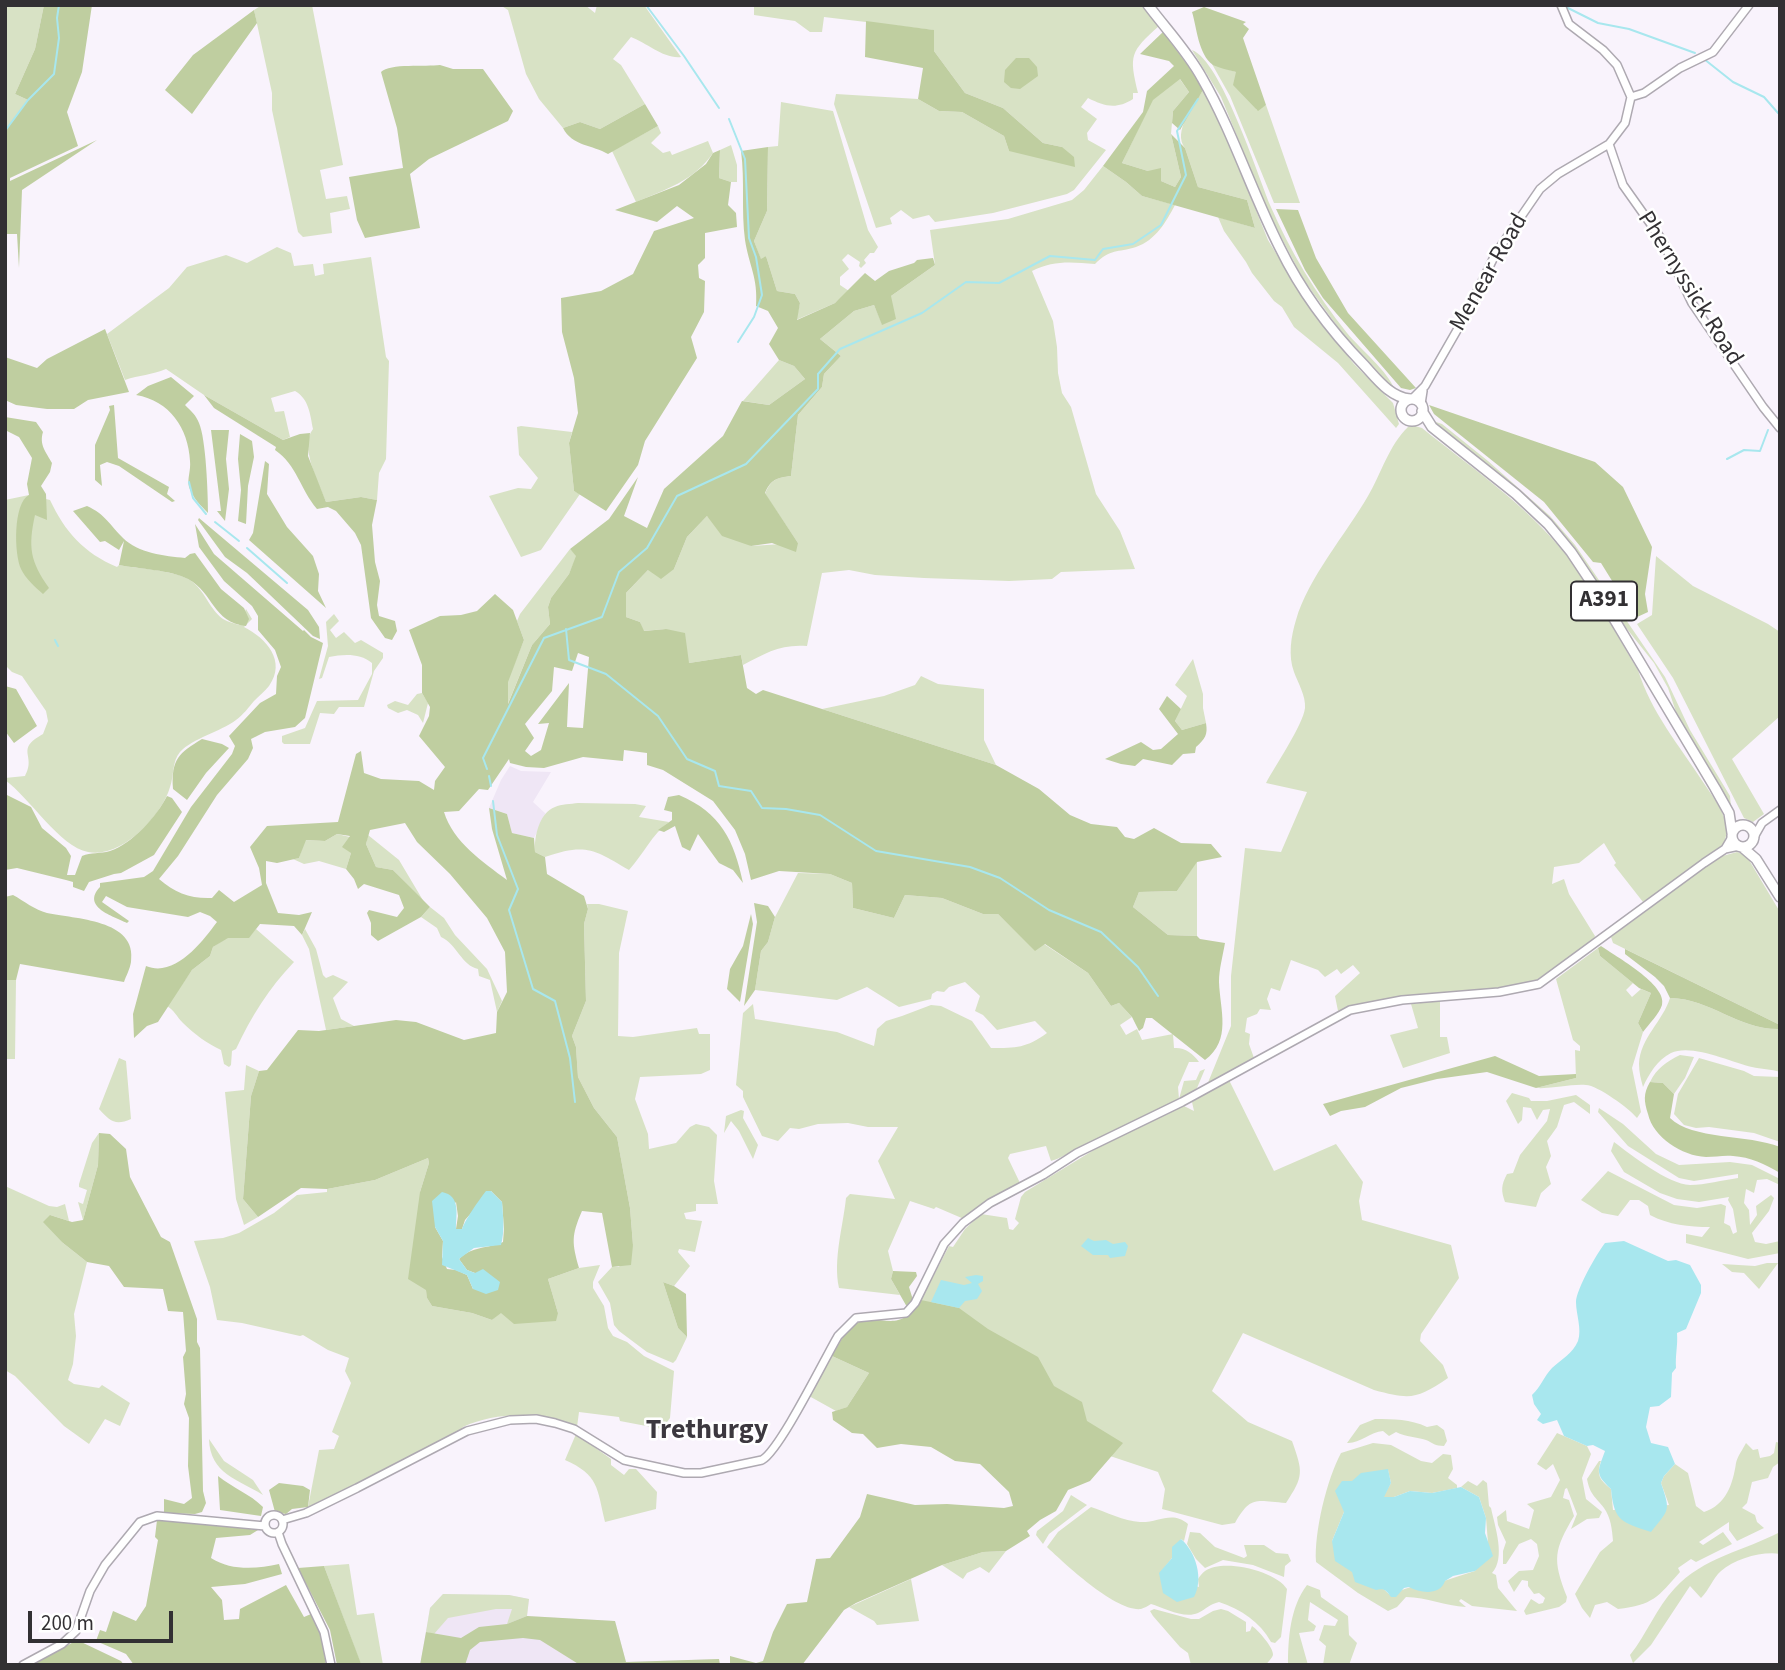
<!DOCTYPE html>
<html>
<head>
<meta charset="utf-8">
<style>
	body { margin:0 }
	#map { position:relative; width:1785px; height:1670px; overflow:hidden; background:#f9f3fc; font-family:"Source Sans 3",sans-serif }
	canvas { display:block }
	.frame { position:absolute; inset:0; border:7px solid #323033; pointer-events:none }
	.scale { position:absolute; left:28px; top:1611px; width:145px; height:32px; box-sizing:border-box; border:4px solid #323033; border-top:0; padding-left:9px; font-size:21px; line-height:24px; white-space:nowrap; color:#323033; -webkit-text-stroke:5px #fff; paint-order:stroke }
</style>
</head>
<body>
<div id="map">
<canvas width="1785" height="1670"></canvas>
<div class="frame"></div>
<div class="scale">200 m</div>
</div>
<script>
const c = document.querySelector('canvas').getContext('2d');
c.lineJoin = 'round';
function fillPath(path, color) { c.fillStyle = color; c.fill(path, 'evenodd'); }
function trace(path, color, width, dash) { c.strokeStyle = color; c.lineWidth = width; c.lineCap = dash ? 'butt' : 'round'; c.setLineDash(dash || []); c.stroke(path); }
function write(font, color, halo, rows, align = 'center') {
  c.font = font + ' "Source Sans 3",sans-serif'; c.lineWidth = 5; c.setLineDash([]); c.textBaseline = 'middle'; c.strokeStyle = halo; c.fillStyle = color; for (const [text, x, y, turn = 0] of rows) {
    c.save(); c.translate(x, y); c.rotate((+turn || 0) * Math.PI / 180); c.textAlign = isNaN(turn) ? turn : align; if (halo) c.strokeText(text, 0, 0); c.fillText(text, 0, 0); c.restore();
  }
}
const built = new Path2D(`
	M510,766L521,771L551,772L533,802L546,814L534,838L512,833L507,814L489,808L501,780Z
	M443,1594L509,1595L529,1599L527,1616L615,1621L626,1662L719,1659L720,1665H420L430,1608Z`);
const green = new Path2D(`
	M5,5H44L35,49L15,94L28,100L5,131Z
	M262,5H312L343,165L320,170L326,199L347,196L350,209L330,213L332,233L303,237L298,232L272,110V93L254,10Z
	M500,5H585L595,13L597,5H644L681,57C664,59 647,43 631,37L613,59L621,65L645,104L600,129L580,122L563,128L539,99L526,74L508,10Z
	M754,5H1141L1159,26C1130,52 1129,55 1138,93H1133V99C1116,110 1104,106 1088,98L1081,107L1097,119L1087,133L1088,140L1106,150L1074,190L1067,194L993,213L935,222L929,215L913,219L901,210L890,218L892,224L876,228L834,104L836,94L918,99L939,111L962,112L1004,136L1009,151L1062,147L1043,143L1003,108L965,93L934,51L933,30L824,17L822,32H810L795,21L754,15Z
	M1192,50C1221,61 1257,173 1270,205C1290,251 1316,294 1347,333C1361,350 1387,370 1395,390L1342,333L1303,279L1268,212L1221,97Z
	M1212,64L1236,72L1257,110L1266,105L1300,203H1274L1230,96Z
	M1179,78L1189,92L1173,111L1171,134L1181,177L1175,187L1161,181L1148,171L1122,163L1152,100Z
	M1203,90L1226,136L1268,240L1306,303L1354,364L1393,403L1399,424L1396,428L1338,363L1294,327L1282,307L1274,301L1252,273L1246,262L1224,231L1218,217L1255,228L1247,200L1198,187L1185,148C1172,132 1194,105 1203,90Z
	M781,102L833,111L868,230L878,247L874,253H870L864,260L866,263L861,268L859,266L860,262L848,254L842,260L849,269L840,277V285L849,291L835,303L796,320L800,303L795,294L777,291L766,256L761,260L754,241L767,211L768,147L778,146Z
	M658,126L661,133L651,143L663,153L670,151L672,155L708,141L713,153C695,180 665,190 636,202L612,151Z
	M731,145L737,165V182H731L719,178L720,150Z
	M1103,166L1126,182L1142,196L1175,205C1166,222 1156,240 1136,247C1117,253 1111,248 1095,264C1072,262 1053,260 1032,271L1053,321L1057,347L1058,373L1062,393L1071,407L1096,494L1120,531L1135,569L1061,572L1052,579L1009,581L924,578L875,575L849,570L822,573L807,646C780,644 766,653 743,665L741,655L689,663L666,629L643,631L640,622L626,617V593L648,570L674,569L687,537L707,516L751,546L798,543L765,494C771,479 777,478 791,476L798,415L822,387L824,374L841,356L820,339L854,311L874,305L882,324L891,296L935,265L930,230L1008,219L1072,200L1084,190Z
	M277,247L291,253L294,266L313,264L315,276L324,274L323,264L371,257L386,357L389,361L386,459L379,473L377,500L361,497L326,502C319,484 299,446 313,429C310,414 309,399 295,391L271,398L275,412L284,411L290,437L283,440L204,395L166,369C152,375 139,375 125,380L107,334L169,288L187,267L226,255L247,263Z
	M779,360L794,366L805,379L769,405L743,401Z
	M1433,421L1442,424L1488,461L1550,516L1575,545L1665,677L1690,730L1730,796L1731,807L1678,718L1668,688L1654,663L1623,624L1578,553L1536,506Z
	M521,426L572,432L569,443L574,491L580,494L541,550L521,557L489,496L518,488L531,489L538,478L519,455L517,427Z
	M1415,426L1422,428C1468,465 1518,499 1556,543C1589,580 1612,628 1638,670C1651,712 1679,745 1703,782C1711,794 1721,807 1725,820C1728,829 1726,839 1723,847L1643,902L1614,865L1616,863L1604,843L1579,863L1554,867L1552,884L1564,879L1569,894L1595,936L1593,941L1532,983L1473,993L1400,998L1366,1003L1338,1011L1335,996L1360,973L1353,965L1341,974L1337,969L1325,977L1318,970L1291,960L1280,991L1271,988L1267,999L1271,1010L1260,1009L1257,1014L1247,1018L1245,1032L1250,1034L1249,1044L1254,1058L1207,1085L1231,1026V976L1245,848L1281,852L1307,792L1266,783C1275,766 1303,725 1305,708C1306,696 1298,683 1294,672C1288,656 1291,636 1296,620C1308,578 1346,534 1368,496C1381,474 1389,445 1408,427Z
	M29,495L50,500C65,532 84,553 117,567L119,565C139,569 174,570 190,580C205,590 209,609 223,619C228,622 234,623 239,625L246,609L252,619L244,627C266,638 287,661 269,686C265,691 259,696 254,701C249,707 243,715 236,720C220,732 193,738 180,752C172,761 174,776 170,787C162,816 121,859 88,852C60,847 30,798 5,780V778L25,776C37,755 14,750 43,734L48,721L46,711L22,676L12,672L5,665V500Z
	M570,549L577,556L569,574L551,598L548,607L550,624L532,645L507,706V682L524,640L517,621L520,614Z
	M1656,556L1693,586L1768,624L1780,632V716L1732,759L1764,814L1753,822L1744,818L1673,678L1637,624L1652,615Z
	M334,614L339,621L330,630L336,638L344,632L355,643L361,640L383,653V658L374,671L364,707H339L334,714L320,713L310,744H284L282,742V736L305,728L317,701L358,700L372,674V663C360,653 344,654 329,657L322,678L319,679L328,646L326,622Z
	M1193,659L1203,694V708L1206,723L1182,730L1175,721L1187,696L1175,685Z
	M921,676L938,684L984,689V740L996,765L822,709L884,696L915,685Z
	M422,693L428,703L423,723L418,715L407,710L398,713L388,708L387,705L395,701L408,705L417,694Z
	M578,803L635,804L646,806L639,817L669,822C652,834 643,855 629,870C594,849 585,843 545,857L535,852C534,837 539,813 555,807C561,804 571,804 578,803Z
	M337,834L350,837L351,853L346,869L319,861L304,864L293,859L299,858L305,840L325,841Z
	M368,835L399,860L424,902L393,870L376,867L366,844Z
	M1737,852L1743,854L1749,860L1780,912V1025L1613,943L1611,937L1719,857Z
	M1197,861V936L1168,935L1133,907L1139,892L1177,891Z
	M798,873L830,874L852,883L853,908L894,918L905,895L942,898L983,914H998L1035,950L1044,944L1088,973L1111,1006L1119,1003L1132,1017L1120,1025L1126,1035L1137,1029L1142,1040L1173,1034L1174,1048C1184,1047 1193,1053 1199,1062H1189L1178,1087L1179,1099L1184,1081L1196,1080L1200,1071L1205,1069L1197,1088L1188,1096L1057,1159L1051,1161L1046,1146L1010,1154L1008,1158L1020,1183L979,1207L964,1219L936,1207L934,1209L910,1201L888,1251L893,1271L891,1279L900,1295L839,1288C833,1259 843,1227 846,1198L850,1194L895,1199L878,1161L898,1127H868L848,1123L818,1124L799,1129L790,1128L778,1141L762,1136L743,1097V1091L736,1085L743,1013L753,1004L755,1019L837,1032L874,1046L877,1029L886,1021L902,1016L931,1005L941,1006L972,1021L991,1048C1017,1048 1026,1048 1047,1033L1035,1021L997,1030L983,1015L975,1011L980,996L965,982L949,987L944,992L937,991L932,994L931,999L899,1007L867,987L837,1000L755,990L761,951L768,942L775,917Z
	M587,904H599L628,911L619,953L618,1036L633,1037L697,1028L699,1034H710V1070L701,1074L640,1077L635,1099L648,1134L649,1149L676,1143L690,1127L696,1124L709,1127L717,1135L714,1181L718,1204H696V1211L684,1213L686,1219L702,1221L695,1252L679,1249L678,1252L690,1266L674,1286L663,1282L678,1328L687,1337L676,1360L673,1363L647,1352L619,1331L614,1325L610,1303L598,1282L612,1267H619L633,1245L630,1208L617,1137L594,1108L578,1077L576,1047L572,1036L586,1001L584,924L588,909Z
	M430,907L444,918L455,935L487,969L502,1001L497,1012L490,980L479,976L478,969C461,965 457,944 441,937L437,928L421,917Z
	M256,929L294,962C269,988 251,1017 236,1049L232,1051L231,1065L229,1067L224,1064L221,1050C208,1044 194,1034 183,1023C177,1017 174,1010 167,1006L192,970L210,956L213,947L228,937L248,938Z
	M305,929L316,949L323,975L326,978L333,975L348,982L333,998L341,1019L354,1026L326,1030L309,949L302,935Z
	M1598,948L1600,956L1633,983L1626,990L1632,997L1641,989L1651,993L1638,1023L1643,1032L1632,1068L1641,1112L1637,1118C1630,1109 1597,1085 1586,1085C1569,1084 1553,1089 1536,1088L1576,1078L1575,1050L1580,1051V1046L1573,1040L1556,979Z
	M5,980H16L15,1059H5Z
	M1670,998C1712,999 1738,1030 1780,1029V1072C1771,1069 1761,1069 1752,1067C1731,1062 1691,1043 1671,1053C1657,1060 1649,1074 1643,1087C1641,1080 1639,1072 1639,1064C1640,1038 1663,1021 1670,998Z
	M1440,1001V1037H1447L1450,1053L1403,1068L1390,1035L1418,1028L1411,1004Z
	M1680,1055L1694,1057L1685,1078L1674,1094L1663,1083L1650,1082C1657,1068 1666,1062 1680,1055Z
	M119,1058L126,1061L131,1119C115,1126 110,1121 99,1109Z
	M1699,1058L1744,1071L1754,1076L1780,1077V1142L1754,1133L1709,1127L1696,1128L1684,1125L1674,1114L1678,1094Z
	M246,1065L259,1071L251,1096L243,1199L258,1217L244,1225L236,1199L225,1092L244,1090Z
	M1229,1080L1274,1171L1336,1144L1363,1182L1359,1201L1362,1220L1451,1245L1459,1278L1421,1334L1420,1341L1443,1365L1448,1378C1417,1399 1411,1400 1374,1390L1243,1333L1212,1391L1248,1422L1292,1441C1303,1472 1304,1476 1286,1503C1256,1501 1251,1495 1235,1523L1222,1525L1162,1509L1165,1489L1158,1472L1083,1447L921,1300L949,1246L953,1247L965,1229L981,1214L1007,1218L1009,1229L1013,1230L1019,1223L1015,1219L1021,1197L1025,1192L1120,1134L1184,1106L1194,1111L1192,1102Z
	M1512,1093L1529,1098L1531,1101H1547L1576,1095L1590,1105V1114L1574,1102L1564,1105L1557,1127L1547,1141L1551,1156L1546,1167L1551,1184L1541,1193L1536,1207L1505,1202C1501,1191 1501,1185 1507,1174L1513,1173L1520,1155L1547,1121L1550,1109L1543,1110L1537,1120L1531,1108L1523,1107L1522,1120L1518,1124L1506,1101Z
	M1599,1108L1623,1124L1656,1154L1679,1165L1730,1162L1752,1165L1780,1179V1185L1767,1179L1757,1180L1754,1193L1746,1189L1744,1203L1749,1210L1750,1225L1757,1215L1756,1206L1771,1195L1774,1198L1769,1211L1752,1233L1755,1242L1766,1244L1780,1241V1253L1748,1259L1686,1243V1234L1702,1237L1710,1227C1689,1227 1669,1225 1650,1215L1648,1206L1639,1200H1630L1618,1216L1602,1213L1581,1200L1608,1171L1674,1205L1697,1208L1721,1204L1726,1206L1724,1223L1730,1226L1733,1234L1737,1232L1733,1209L1728,1200L1729,1197L1699,1202L1677,1199L1660,1193L1624,1172L1611,1151L1614,1142C1631,1155 1668,1184 1690,1185C1705,1185 1723,1180 1738,1178V1174L1694,1181L1679,1178L1628,1146L1598,1112Z
	M741,1110L744,1111L743,1118L758,1145L753,1159L739,1131L731,1121L724,1133L726,1116Z
	M99,1133L98,1165L83,1220L78,1202L83,1204L87,1190L79,1187V1184L92,1143Z
	M428,1158L429,1163L420,1192L427,1298L432,1306L472,1313L492,1320L501,1312L558,1313L548,1279L579,1268L600,1265L593,1282V1288L604,1306L608,1328L613,1336L627,1342L644,1356L674,1371L670,1418L662,1429L620,1421L619,1417L579,1412L577,1427C541,1412 499,1411 463,1427L460,1431L357,1485L308,1507L319,1450L334,1449L339,1436L332,1432L351,1383L345,1371L349,1358L328,1350L303,1335L300,1336L242,1323L217,1320L210,1287L194,1241L223,1238L239,1233L274,1213L297,1195L327,1192V1189L375,1180Z
	M5,1186L49,1206L57,1207L65,1204L69,1221L50,1215L63,1243L87,1262L74,1314L76,1336L73,1364L68,1380L74,1384L99,1388L102,1385L130,1403L120,1426L105,1419L89,1444L64,1426L15,1376L5,1370Z
	M1767,1263H1778L1759,1289L1744,1273L1732,1272L1722,1264L1755,1266Z
	M832,1356L869,1373L847,1407L836,1411L809,1396Z
	M1375,1419C1394,1419 1410,1419 1427,1427L1437,1425L1444,1430L1447,1441L1444,1446C1435,1446 1433,1443 1426,1440C1417,1437 1406,1437 1396,1432L1389,1436L1383,1431C1370,1432 1359,1444 1347,1443L1360,1425Z
	M1557,1433L1587,1446L1591,1454L1582,1478L1586,1499L1602,1512L1599,1518L1587,1519L1571,1529L1577,1514L1567,1488L1565,1489L1563,1498L1569,1500L1574,1516C1554,1550 1552,1559 1567,1597L1566,1602L1559,1607L1526,1615L1524,1611L1531,1599L1539,1604L1543,1603L1545,1598L1539,1593L1534,1594L1528,1586V1581L1522,1580L1514,1592L1508,1581L1519,1571L1533,1570L1539,1556L1537,1544L1531,1539L1519,1544L1506,1564H1503V1551L1506,1542L1498,1525L1497,1517L1506,1510L1507,1521L1529,1529L1534,1510L1527,1504L1551,1497L1560,1480L1553,1464L1546,1470L1537,1464Z
	M576,1434L611,1459V1465L624,1475L629,1469H636L657,1492L656,1509L605,1522C597,1488 599,1475 565,1460Z
	M209,1439L224,1461L253,1480L263,1495C238,1479 210,1474 209,1439Z
	M1776,1442L1780,1443V1462L1773,1467L1768,1478L1752,1482L1747,1503L1742,1508L1755,1515L1757,1522L1764,1528L1737,1541L1729,1530V1522L1699,1542L1703,1545L1723,1532L1732,1544L1696,1562L1691,1559L1678,1568L1680,1572C1658,1597 1653,1605 1618,1609L1607,1602L1595,1605L1590,1618L1582,1608L1575,1594L1600,1552L1613,1541C1612,1529 1611,1518 1604,1508C1595,1496 1590,1495 1587,1479L1599,1461H1601C1596,1475 1600,1480 1611,1489L1613,1510L1669,1505L1661,1483L1664,1476L1675,1464L1688,1473L1696,1506L1704,1512C1726,1505 1733,1484 1736,1463C1737,1457 1743,1449 1746,1443L1753,1450L1758,1449L1760,1458L1770,1456L1774,1453Z
	M1373,1443L1391,1445L1421,1461L1432,1463L1443,1454L1451,1455L1453,1469L1448,1478L1457,1485V1488L1432,1493L1410,1491L1394,1497H1383L1391,1483L1388,1470L1382,1471L1344,1512L1332,1541L1391,1596C1411,1583 1423,1587 1444,1581C1454,1578 1464,1574 1475,1571L1488,1543L1486,1518L1479,1497L1461,1487L1468,1481L1477,1486L1483,1480L1487,1483L1489,1506L1491,1508C1495,1527 1506,1558 1492,1573L1496,1575L1498,1588L1517,1611L1472,1606L1461,1599L1459,1601L1466,1607C1445,1606 1427,1597 1406,1597L1397,1607L1388,1611L1358,1593L1316,1562C1314,1532 1327,1479 1341,1453Z
	M1071,1495L1087,1505L1049,1534L1043,1544L1036,1535L1037,1531L1063,1511Z
	M1091,1507C1106,1512 1124,1521 1140,1522C1158,1523 1172,1510 1188,1524L1184,1541L1181,1539L1172,1558L1160,1573L1199,1587L1198,1579C1200,1576 1202,1573 1205,1571C1223,1558 1276,1571 1287,1589L1281,1637L1275,1643L1271,1642C1260,1622 1241,1609 1219,1602C1210,1604 1206,1609 1198,1613C1184,1619 1164,1608 1151,1604C1148,1606 1144,1608 1141,1609C1116,1612 1065,1564 1047,1547L1058,1532Z
	M1190,1532L1200,1533L1215,1547L1244,1558L1247,1556L1244,1545H1264L1276,1553L1288,1554L1291,1561L1285,1566L1284,1577L1253,1565L1223,1560L1205,1568L1196,1559L1187,1544Z
	M1780,1532V1554C1762,1551 1735,1559 1721,1571C1713,1578 1709,1590 1701,1598L1690,1586L1651,1645L1633,1663L1630,1655C1647,1634 1656,1608 1675,1588C1702,1558 1746,1550 1780,1532Z
	M1006,1551L989,1573L980,1567L967,1573L963,1579L942,1565L983,1552Z
	M349,1564L357,1615L374,1613L383,1665H361L324,1566Z
	M911,1579L919,1621L877,1625L874,1621L849,1607Z
	M1307,1585L1320,1590L1321,1597L1348,1616L1349,1635L1357,1643L1349,1665H1323L1326,1646L1319,1640L1324,1625L1335,1626L1338,1620L1310,1602L1308,1620L1316,1626L1314,1631L1299,1633L1308,1665H1288C1288,1639 1290,1607 1307,1585Z
	M443,1594L509,1595L529,1599L527,1616L507,1624L512,1609H496L448,1618L434,1634L426,1632L430,1608Z
	M1154,1609L1191,1619H1199L1213,1611L1221,1609L1228,1611L1246,1622V1632L1250,1631L1252,1626C1258,1630 1274,1648 1273,1655C1272,1658 1268,1662 1266,1665H1191L1188,1653L1180,1647L1153,1616L1150,1611Z`);
const forest = new Path2D(`
	M44,5H92L82,72L67,112L78,146L10,178V181L97,140L22,190L19,268L17,234H5V131L28,100L15,94L35,49Z
	M1204,7L1246,22L1243,24L1249,29L1243,38L1266,105L1258,111L1233,85L1236,72C1229,70 1219,68 1213,65C1198,54 1197,28 1192,12Z
	M254,10L257,23L192,114L165,90L193,55Z
	M866,21L934,30V51L965,93L1003,108L1043,143L1062,147L1074,157L1075,167L1009,151L1004,136L962,112L939,111L918,99L923,68L865,57Z
	M1163,32L1201,83L1203,90L1180,130L1172,123L1173,111L1189,92L1180,79L1153,100L1122,163L1148,171L1161,168V181L1175,187L1181,177L1171,134L1185,148L1198,187L1247,200L1255,228L1142,196L1126,182L1103,166L1143,112L1147,91L1174,66L1169,61L1140,54Z
	M1016,58H1029L1037,67L1038,76L1020,89L1011,88L1004,82L1005,70Z
	M440,65L453,69H483L513,111L508,121L429,159L410,174L420,228L365,238L357,220L349,177L403,168L397,128L381,72C390,63 426,67 440,65Z
	M645,104L658,126L608,154C593,145 572,146 563,128L580,122L600,129Z
	M768,147L767,211L754,241L761,259L766,256L777,291L795,294L800,303L797,320L835,303L865,273L875,281L889,271L914,263L917,260L933,258L935,265L891,296L896,319L882,325L874,305L854,311L820,339L841,356L824,374L822,387L798,415L791,476C777,478 771,479 765,493L798,543L796,552L772,543L751,546L722,536L707,516L687,537L674,569L661,579L648,570L626,593V617L640,622L644,631L666,629L685,633L689,663L741,655L747,688L756,694L763,690L996,765L1039,789L1070,815L1091,824L1117,827L1125,837L1134,839L1154,828L1181,843L1211,844L1222,857L1197,862L1177,891L1139,892L1133,907L1168,935L1197,936L1200,939L1225,943C1223,955 1219,969 1219,982C1220,1010 1232,1040 1205,1060L1152,1018H1146L1143,1028L1139,1031L1132,1017L1119,1003L1111,1006L1088,973L1045,944L1035,951L998,914H983L942,898L905,895L894,918L853,908L852,883L830,874L779,871L751,880L745,854L735,830L713,801L663,770L647,765V753L624,750L623,761L583,757L544,768L526,767L510,763L509,759L488,790L479,789L459,811L444,812C453,842 483,862 507,880L492,829L489,808L507,814L512,833L534,838L535,852L545,857L547,874L584,896L588,909L584,924L586,1001L572,1036L576,1047L578,1077L594,1108L617,1137L630,1208L633,1245L631,1265L612,1267L602,1213L582,1211C571,1236 572,1243 579,1268L548,1279L558,1313L556,1321L514,1324L501,1313L492,1320L472,1313L432,1306L427,1298L426,1290L408,1279L420,1192L429,1163L428,1158L375,1180L327,1189L301,1188L258,1217L243,1199L251,1096L259,1071L267,1070L298,1030L319,1031L396,1020L416,1022L464,1040L496,1033L497,1012L507,992L505,952L487,918L450,874L417,842L405,823L370,830L366,844L376,867L393,870L430,907L421,917L378,941L371,935V923L367,913L369,910L397,917L404,908L399,895L364,884L358,889L354,879L346,869L351,853L342,847L350,836L337,834L325,841L306,840L299,858L277,863L266,861V883L278,913L299,915L312,912L302,935L294,926L260,924L249,938H228L213,947L210,956L192,970L158,1022L147,1026L134,1038L133,1014L146,966C175,978 202,942 217,922L210,916L200,912L188,917L127,907L106,896L102,902L129,921L127,923C113,916 81,907 100,887V883L144,877L153,871L191,807L232,754L235,746L229,736L260,703L276,694L277,676L281,667L275,650L258,630V616L252,606L224,581L199,547L195,524L214,554L303,631L304,630L311,637L323,643L305,718L295,727L265,732L251,739L253,748L248,759L217,795L178,856L159,879C175,893 191,899 212,898L219,890L234,902L262,885L259,868L250,847L267,826L338,822L356,754L361,751L364,773L381,779L419,781L434,790L435,781L445,767L419,736L429,716L430,707L422,693V665L409,630L440,616L461,615L477,611L495,594L513,610L524,640L508,682V704L532,645L550,624L548,607L551,598L569,574L576,556L570,549L609,519L638,477L624,516L647,528L664,489L723,436L742,401L769,405L805,379L794,366L779,360L769,344L778,328L768,311L756,306C758,277 749,266 745,240C741,211 745,181 741,151ZM578,653L589,657L583,728L567,727L569,683L538,724L549,723L541,750L531,756L525,751L534,738L525,724L552,691L554,667L572,671ZM491,1191L502,1202L504,1229L503,1242C487,1249 472,1246 459,1259L467,1270L475,1273L473,1289L467,1275L456,1270L447,1269L442,1257L443,1241L435,1227L456,1202L458,1216L456,1229H462L465,1220Z
	M720,150L719,178L731,182L728,205L736,213L737,227L705,233V258L698,265L699,278L705,281L704,312L691,337L697,358L645,441L638,465L606,511L574,491L569,443L578,413L574,378L562,332L561,298L601,291L633,274L654,231L694,218L677,206L657,222L615,210L679,185L706,164L713,153Z
	M1276,209L1298,210L1316,258L1348,313L1416,388L1410,390L1401,388L1323,298L1305,270Z
	M105,329L129,392L88,400L74,409H47L16,405L5,400V357L37,368L47,359Z
	M171,377L194,396L185,405C191,411 196,415 199,423C206,439 208,494 208,513C200,505 193,498 189,487C187,478 191,471 190,461C188,428 170,401 136,395L148,386Z
	M204,395L283,440L300,434L310,433L308,456L326,502L361,497L377,500L372,525L375,562L380,581L377,605L379,616L395,621L397,631L392,640L385,638L371,618L361,545L355,533L336,511L328,507L317,509C300,489 297,465 275,450L276,447L214,408Z
	M114,405L118,458L169,487L167,494L175,501L172,502L119,466L107,462L100,465L102,486L95,480V445L110,410L109,406Z
	M1429,405L1595,462L1623,487L1652,547L1645,594L1648,612L1635,618L1601,563L1593,562L1544,502L1434,414Z
	M5,417L36,422L43,432C39,445 46,452 52,463L50,472L41,486L46,494L47,520L35,515C28,547 30,561 49,588L43,594C35,587 25,578 21,569C14,554 13,503 29,495L27,484L32,458L19,437L5,430Z
	M211,430H229L226,459L229,489L225,521L217,511H221Z
	M240,434L252,441L254,457L248,486L246,524L238,521L241,490L238,459Z
	M265,461L269,464L267,494L287,527L313,556L319,574L318,591L326,608L249,540L253,533Z
	M87,506C105,514 110,525 123,538C138,553 165,556 185,558L190,554L195,553L221,589L244,608L249,619L246,626C212,622 214,593 188,579C171,570 139,569 119,565L124,541L119,550L105,541L100,542L73,511Z
	M199,518L308,610L319,627L320,639L313,636L247,573L225,557L198,520Z
	M5,686L16,689L37,726L14,743L5,731Z
	M1167,696L1181,709L1175,721L1182,730L1206,723C1208,735 1205,739 1196,747L1195,753L1183,754L1172,765L1143,759L1135,766L1121,764L1105,759L1141,742L1153,750L1161,749L1178,734L1159,709Z
	M202,739L222,744L229,748L206,773L187,800L173,789C171,759 179,753 202,739Z
	M5,794L31,807L42,828L66,848L71,856L67,875H75L82,856C91,852 100,854 110,851C132,844 157,816 167,796L172,798L182,812L154,855L121,873L114,874L89,882L84,891L73,887V882L66,880L17,868L5,870Z
	M679,795C721,813 734,840 743,883L733,870L719,863L698,834L690,851L682,847L675,826L664,832L658,830L672,820V812L664,810L668,797Z
	M13,895C24,901 35,910 47,913C74,919 138,919 131,962C130,969 126,976 124,982L20,964L16,980H5V897Z
	M754,903L768,906L775,917L768,942L761,951L755,990L744,1006L757,922Z
	M751,914L753,924L740,1002L727,989L730,969L743,946Z
	M1601,946C1615,956 1668,985 1662,1005C1659,1014 1649,1024 1643,1032L1638,1023L1651,993L1639,988L1600,956L1598,948Z
	M1625,949L1780,1025V1029C1738,1030 1712,999 1670,998L1664,986L1655,977L1625,954Z
	M1495,1056L1539,1076L1576,1074V1078L1536,1088L1487,1072L1437,1079L1401,1088L1365,1107L1341,1111L1330,1116L1323,1104Z
	M1650,1082L1663,1083L1674,1094L1670,1118C1692,1140 1748,1134 1780,1147V1173C1765,1164 1750,1157 1733,1156C1724,1155 1715,1157 1706,1157C1682,1156 1653,1137 1648,1114C1644,1101 1643,1094 1650,1082Z
	M99,1133L110,1134L126,1149L130,1177L161,1237L170,1242L197,1319V1342L200,1348L203,1491L206,1503L202,1512L195,1514L164,1513V1499L184,1504L192,1498L188,1466L189,1418L184,1404L186,1394L183,1357L186,1351L183,1312L168,1311L163,1289L124,1287L109,1266L87,1262L63,1243L43,1222L50,1215L72,1222L83,1220L98,1165Z
	M893,1271L916,1272L917,1276L909,1287L913,1300L907,1307L891,1279Z
	M663,1282L674,1286L686,1294L687,1337L678,1328Z
	M921,1300L959,1308L988,1329L1038,1357L1054,1386L1082,1402L1087,1421L1123,1443L1090,1481L1068,1490L1056,1511L1040,1520L1027,1531L1030,1536L1006,1551L983,1552L942,1565L856,1603L844,1610L802,1665H730V1656L756,1663L763,1661L773,1632L787,1604L807,1602L816,1559L830,1558L860,1517L867,1494L915,1505L947,1504L1004,1508L1013,1506L1009,1492L980,1464L955,1461L931,1447L901,1444L877,1448L863,1434L852,1433L833,1420L832,1412L847,1407L869,1373L832,1356C838,1346 844,1332 854,1325C878,1308 897,1339 921,1300Z
	M218,1476C233,1488 250,1494 263,1507L261,1516L220,1510Z
	M279,1483L303,1486L310,1490L308,1507L292,1509L286,1514L275,1512L269,1490Z
	M164,1519L258,1530L250,1535L216,1538L211,1558C231,1571 257,1569 279,1564L282,1574L245,1584L211,1587L222,1600L224,1620L239,1619L240,1609L286,1585L304,1617L311,1614L321,1634L326,1665H134L126,1654L96,1641L100,1630L106,1632L113,1611L136,1621L146,1606L158,1540L155,1537L157,1520Z
	M324,1566L360,1661L361,1665H337L330,1630L298,1568Z
	M527,1616L615,1621L626,1662L719,1659L720,1665H580L540,1640L523,1638L480,1642L470,1650L465,1665H420L426,1632L461,1638L479,1627L507,1624Z
	M77,1640L121,1661L124,1665H33Z`);
const water = new Path2D(`
	M486,1191H491L502,1202C503,1216 505,1231 501,1245L474,1248L459,1259L467,1270L475,1273L483,1269L500,1282L498,1290L486,1294L473,1289L467,1275L442,1265L443,1241L435,1227L432,1201L442,1192C461,1196 456,1214 456,1229H462C465,1220 479,1200 486,1191Z
	M1088,1238L1094,1241L1106,1240L1113,1244L1125,1242L1128,1246L1125,1256L1110,1258L1108,1255H1093L1081,1246Z
	M1624,1241L1668,1261L1676,1260L1690,1265L1701,1285V1293L1686,1329L1677,1333C1678,1346 1675,1355 1676,1368L1672,1373L1671,1397L1659,1406L1650,1407L1646,1427L1651,1443L1668,1447L1675,1464L1664,1476L1661,1483C1671,1512 1669,1509 1651,1532C1622,1522 1614,1522 1611,1489C1594,1473 1598,1471 1605,1451L1593,1445L1587,1446L1564,1436L1557,1420L1543,1424L1537,1420L1541,1414L1534,1404L1532,1395C1541,1387 1544,1376 1552,1368C1561,1360 1573,1353 1578,1341C1582,1329 1576,1314 1576,1302C1576,1290 1597,1253 1605,1243Z
	M976,1275L983,1276V1281L978,1284L982,1291L977,1299L965,1301L959,1308L931,1302L941,1280L964,1285L972,1283L965,1277Z
	M1388,1469L1391,1483L1384,1497H1394L1410,1491L1432,1493L1461,1487L1479,1497L1486,1518L1485,1533L1493,1556L1475,1571L1453,1576L1445,1581C1440,1596 1420,1593 1409,1587L1404,1588L1396,1597H1391C1386,1590 1384,1588 1376,1590L1355,1582L1352,1572L1335,1561L1332,1541L1344,1512L1335,1491L1342,1481H1352L1361,1473Z
	M1181,1539C1196,1552 1204,1579 1194,1597L1177,1602L1163,1593L1159,1573L1172,1558V1547Z`);
const stream = new Path2D(`
	M646,5L684,56L719,108
	M1566,7L1598,23L1629,29L1695,53
	M1704,59L1733,82L1764,97L1778,113
	M729,119L745,159L749,238L756,257L762,295L754,317L738,342
	M5,131L28,100L54,74L59,38L57,18L59,5
	M1727,459L1744,450L1760,451L1768,430
	M189,482L193,498L206,514
	M215,522L239,541
	M247,548L287,583
	M566,629L569,660L606,674L658,716L687,759L715,771L719,786L751,791L762,808L786,809L820,815L876,851L970,867L1000,878L1049,910L1101,932L1138,967L1158,996
	M55,640L58,646
	M487,769L483,758L544,638L602,617L619,572L647,548L677,496L746,464L818,389V374L840,349L922,313L966,282L999,283L1050,256L1095,260L1103,249L1133,244L1161,225L1186,175L1177,131L1198,99
	M489,776L491,786
	M493,801L497,835L518,889L509,910L533,989L555,1001L570,1058L575,1102`);
const secondary = new Path2D(`
	M1631,97L1644,93L1680,68L1713,52L1749,5
	M1609,144L1623,185L1662,240L1692,303L1763,407L1780,428
	M1412,399L1425,386L1464,318L1496,253L1540,189L1558,174L1609,144L1625,123L1631,97L1617,65L1603,50L1569,24L1561,5
	M1421,404L1423,391
	M1754,837L1762,823L1780,810
	M1725,849L1732,837
	M265 1524a9 9 0 1 1 18 0a9 9 0 1 1-18 0Z
	M282,1520L306,1513L357,1488L467,1431L510,1420L536,1419L555,1423L574,1429L624,1460L684,1473H701L762,1460C780,1450 824,1360 838,1336L856,1318L906,1313L915,1303L944,1244L963,1223L990,1203L1043,1175L1077,1153L1182,1102L1350,1010L1402,1000L1499,992L1539,984L1704,863L1725,849L1739,846
	M278,1532L282,1544L324,1632L331,1665
	M23,1665L62,1644L76,1631L90,1591L105,1565L140,1522L157,1516L265,1526`);
const highway = new Path2D(`
	M1148,5C1166,29 1188,52 1202,78C1233,132 1252,193 1280,248C1301,291 1331,331 1364,365C1377,379 1390,397 1410,399
	M1401 410a11 11 0 1 1 22 0a11 11 0 1 1-22 0Z
	M1422,411L1432,427L1516,494L1548,524L1571,552L1601,597L1715,788L1729,813L1732,833
	M1732 836a11 11 0 1 1 22 0a11 11 0 1 1-22 0Z
	M1742,847L1756,859L1780,897`);
const shields = [
	[1604,601,66]
];
const shieldNames = [
	["A391",1604,601]
];
const streetNames = [
	["Menear Road",1490,273,-60],
	["Phernyssick Road",1689,289,58]
];
const quarterNames = [
	["Trethurgy",707,1432]
];
fillPath(built, '#efe6f5');
fillPath(green, '#d8e2c5');
fillPath(forest, '#bfcea0');
fillPath(water, '#a8e7ee');
trace(stream, '#a8e7ee', 2);
trace(secondary, '#aea9b1', 10);
trace(highway, '#aea9b1', 12);
trace(secondary, '#fff', 7);
trace(highway, '#fff', 9);
for (const [x, y, w] of shields) { const box = new Path2D(); box.roundRect(x - w / 2, y - 19.5, w, 39, 5); c.fillStyle = '#fff'; c.fill(box); trace(box, '#323033', 2); }
write('bold 23px', '#323033', null, shieldNames);
write('24px', '#323033', '#fff', streetNames);
write('bold 28px', '#3c383f', '#fff', quarterNames);
</script>
</body>
</html>
